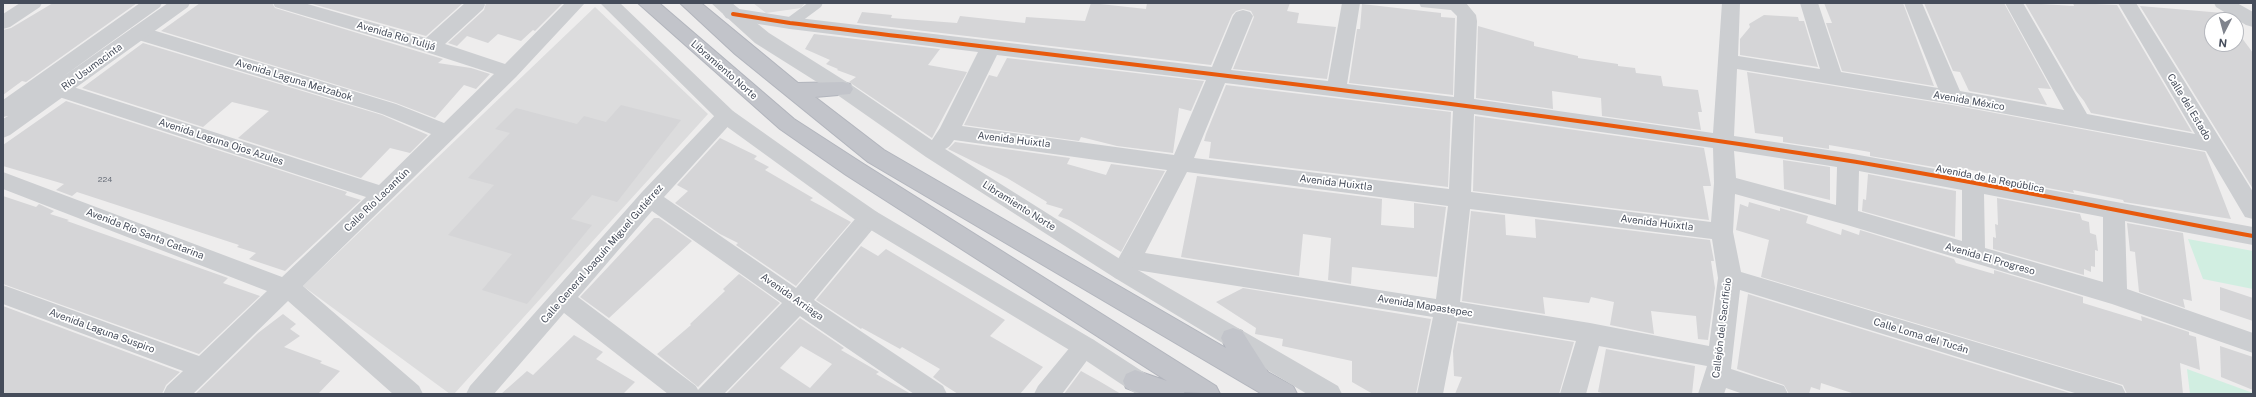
<!DOCTYPE html>
<html>
<head>
<meta charset="utf-8">
<style>
	body { margin:0 }
	#map { position:relative; width:2256px; height:397px; overflow:hidden; background:#eeeded; font-family:"Public Sans",sans-serif }
	canvas { display:block }
	.frame { position:absolute; inset:0; border:4px solid #454c5a; pointer-events:none }
	.north { position:absolute; left:2204px; top:12px; width:40px; height:40px; box-sizing:border-box; background:#fff; border:1px solid #b5b7bd; border-radius:50%; rotate:186deg; font-size:11px; font-weight:700; line-height:16px; text-align:center; color:#454c5a }
	.north::after { content:''; display:block; margin:auto; width:14px; height:18px; background:#80848d; clip-path:polygon(50% 0,100% 100%,50% 72%,0 100%) }
</style>
</head>
<body>
<div id="map">
<canvas width="2256" height="397"></canvas>
<div class="frame"></div>
<div class="north">N</div>
</div>
<script>
const c = document.querySelector('canvas').getContext('2d');
c.lineJoin = 'round';
function fillPath(path, color) { c.fillStyle = color; c.fill(path, 'evenodd'); }
function trace(path, color, width, dash) { c.strokeStyle = color; c.lineWidth = width; c.lineCap = dash ? 'butt' : 'round'; c.setLineDash(dash || []); c.stroke(path); }
function write(font, color, halo, rows, align = 'center') {
  c.font = font + ' "Public Sans",sans-serif'; c.lineWidth = 3.5; c.setLineDash([]); c.textBaseline = 'middle'; c.strokeStyle = halo; c.fillStyle = color; for (const [text, x, y, turn = 0] of rows) {
    c.save(); c.translate(x, y); c.rotate((+turn || 0) * Math.PI / 180); c.textAlign = isNaN(turn) ? turn : align; if (halo) c.strokeText(text, 0, 0); c.fillText(text, 0, 0); c.restore();
  }
}
const education = new Path2D(`
	M753,3H805L801,8L766,13Z
	M595,7L708,114L454,394H450L303,286Z`);
const green = new Path2D(`
	M2188,239L2253,251V289L2203,279Z
	M2187,369L2253,393V394H2190Z`);
const building = new Path2D(`
	M53,3H137L26,82L22,81L3,95V30L11,28Z
	M200,3H272L275,8L443,59L438,63L471,68L490,74L476,89L464,85L435,118L396,103L161,31Z
	M309,3H463L426,36Z
	M486,3H563L535,31L533,30L521,41L498,34L488,43L467,36L457,46L448,43L484,10Z
	M1091,3L1146,9L1147,3H1290L1287,11L1299,13L1297,23L1336,27L1327,79L1233,69L1254,17L1251,11L1243,9L1236,11L1232,15L1211,65L857,23L862,12L892,15L891,18L957,23L960,16L1025,23L1026,17L1085,21Z
	M1824,3H1903L1934,86L1842,71L1826,23H1832Z
	M1924,3H2004L2051,89L2038,88L2047,105L1969,91L1960,72L1953,71Z
	M2025,3L2074,6L2073,3L2117,5L2192,132L2091,113L2084,101L2076,91Z
	M1362,4L1441,13V17L1455,18L1453,95L1349,83L1357,29H1360Z
	M2140,6L2223,13L2229,20H2212V44H2236V30L2253,53V189Z
	M1764,15L1798,17L1799,21H1804L1818,67L1740,55V39L1750,27L1749,24Z
	M1478,26L1534,42V46L1578,56V58L1618,64V66L1635,68L1636,73L1661,76L1663,86L1698,90L1702,112H1698L1701,130L1602,116L1601,98L1552,91L1553,109L1476,98Z
	M814,34L940,49L928,65L967,72L932,138L849,82L856,77L837,70L838,69L826,64L830,60L805,49Z
	M143,43L382,115L428,135L410,153L390,148L361,178L238,138L269,111L232,102L203,127L82,88Z
	M1007,58L1204,81L1191,111L1179,108L1173,153L1117,146L1081,137L1079,141L964,125L989,75L997,77Z
	M1747,72L1952,105L2205,152L2231,219L2124,202L2123,200L2073,190L2074,193L1996,178V175L1957,167V171L1870,156V152L1829,145V149L1783,142V137L1755,133Z
	M1226,85L1451,112L1448,187L1209,158L1211,142L1204,141L1206,134Z
	M66,101L347,192L345,195L361,200L285,271L249,259L256,253L237,247L239,245L77,192L72,196L56,190L64,184L3,166V145Z
	M621,105L681,120L617,202L592,195L571,219L592,225L527,304L482,290L512,254L448,235L494,185L468,178L510,133L495,129L516,108L577,124L584,116L606,122Z
	M1475,116L1704,148L1711,186H1703L1709,220L1473,191Z
	M720,138L757,156L754,159L769,167L765,170L813,198L810,200L851,222L796,286L736,245L738,243L720,234L675,203L688,191L677,185Z
	M955,142L1070,158L1067,164L1106,175L1111,164L1165,171L1121,252L1069,220L1058,216L1063,209L1046,204L1047,202L1007,178L948,149Z
	M1783,160L1830,167V200L1784,189Z
	M1868,174L1956,191L1955,237L1862,211L1863,199L1866,200Z
	M1197,176L1382,199L1381,225L1414,228V203L1446,207L1437,277L1352,267L1351,284L1328,280L1331,238L1303,234L1299,276L1181,257Z
	M3,196L36,207L39,204L54,211L50,214L69,220L67,221L228,278L223,283L260,296L199,354L3,284Z
	M1997,198L2080,214L2082,220L2089,222L2090,233L2096,235L2098,251L2095,250V267L2091,266V272L2084,269V275L1993,249V237L1996,238L1995,224L1998,225Z
	M1749,202L1780,211V208L1808,216L1806,223L1841,235L1842,229L1859,235L1860,230L1954,259L1956,263L1994,274V270L2083,297V303L2142,321L2141,316L2189,332V335L2196,337L2200,370L2180,363L2183,394H2127L2123,385L2113,382L1761,277L1769,240L1736,230L1740,204L1748,207Z
	M1471,211L1505,215L1506,235L1536,238L1535,219L1710,240L1714,261H1711L1715,288L1708,340L1698,339L1696,316L1651,311L1654,334L1610,325L1614,302L1591,297L1589,303L1543,297L1545,314L1462,301Z
	M654,218H659L692,241L609,318L580,297Z
	M2127,223L2183,233L2192,301L2183,299L2185,308L2139,292L2135,252L2130,251Z
	M861,246L878,256L886,249L1005,320L990,336L1043,367L1020,394H958L944,385L933,377L940,369L902,347L900,349L862,328L861,329L816,300Z
	M739,274L780,303L698,387L657,354L691,325L690,324L725,291L723,289Z
	M2220,287L2253,298V321L2220,310Z
	M1243,288L1431,319L1416,394H1373L1352,382V361L1282,346L1283,339L1255,334L1256,328L1216,302Z
	M1748,294L2073,394H1855L1821,383L1820,390L1811,387L1809,394H1789L1784,385L1737,369Z
	M3,306L180,372L166,385L162,394H3Z
	M283,314L296,324L290,329L300,336L284,347L322,361L320,363L340,371L318,394H195L258,333Z
	M800,318L844,348L841,350L879,372L876,374L911,394H726ZM801,346L832,364L810,388L780,368Z
	M1458,323L1574,342L1559,394H1455L1462,377L1454,376L1453,351Z
	M574,335L603,352L596,359L635,382L623,394H501L527,371L533,375Z
	M2220,346L2253,357V390L2221,377Z
	M1606,349L1695,366L1692,394H1606L1598,392Z
	M1081,371L1099,381L1121,394H1064Z`);
const service = new Path2D(`
	M790,23L817,3`);
const minor = new Path2D(`
	M20,3H42L40,7L10,27L3,29V14Z
	M273,3H304L426,38L465,3H484L485,5L483,9L445,44L505,64L565,3H585L516,77L303,286L419,386L423,394H393L288,301L193,394H163L167,386L183,371L3,304V285L199,356L267,291L3,189V172L282,277L366,197L53,95L50,90L53,85L60,83L67,85L379,185L431,134L382,114L132,38L129,33L132,28L139,27L146,28L396,104L444,123L494,74L423,51L275,7Z
	M1342,3H1360L1347,84L1454,97L1457,16L1451,10L1421,7L1419,3H1466L1476,15L1477,21L1474,99L1713,133L1722,3H1740L1738,56L1820,69L1800,3H1818L1841,72L1938,88L1904,3H1922L1960,91L2064,110L2005,3H2023L2087,114L2195,134L2118,3H2136L2253,192V219L2245,217L2206,151L1952,104L1737,69L1734,136L1848,153L2253,227V245L2125,221L2127,289L2253,333V353L2112,304L1847,225L1735,194L1733,232L1741,272L2113,383L2122,386L2126,394H2078L1740,290L1731,369L1784,386L1788,394H1743L1726,388L1724,394H1698L1707,366L1599,346L1586,394H1560L1576,341L1457,321L1443,394H1417L1433,317L1136,270L1131,278L1123,281L1115,278L1111,272L1167,170L954,140C948,149 944,152 934,148L930,143L940,128L978,52L790,29L733,20L726,18L723,14L726,10L733,8L790,17L1212,67L1233,16L1236,12L1243,10L1250,12L1253,16L1231,70L1328,81ZM997,55L1206,80L1174,155L962,126ZM1225,83L1453,111L1449,189L1194,158ZM1474,114L1713,148L1714,183L1711,222L1471,192ZM1734,151L1837,167L1836,205L1736,178ZM1859,171L1962,190V241L1858,211ZM1187,172L1448,206L1436,299L1145,253ZM1984,194L2103,217V282L1985,248ZM1470,209L1712,239L1718,278L1709,346L1590,323L1460,302Z
	M2214,3H2237L2253,12V27L2246,25L2216,7Z
	M726,109L733,111L736,116L733,121L664,197L796,288L861,212L869,209L877,212L880,218L877,224L814,300L943,386L947,394H914L800,316L724,394H668L564,313L494,394H466L470,386L642,192L719,111ZM652,211L782,303L698,390L696,386L578,297Z
	M1085,337L1094,340L1097,347L1062,394H1034L1038,386L1076,340Z`);
const tertiary = new Path2D(`
	M140,3H162L160,7L61,78L168,3H190L188,7L10,135L3,138V119L8,116L3,117V100Z
	M600,3H620L733,111L819,172L877,212L1094,340L1165,386L1169,394H1136L1076,354L861,224L719,121Z
	M711,3H732L769,33L850,84L942,147L1131,266L1338,386L1342,394H1307L1115,278L926,157L836,94L755,43Z`);
const trunk = new Path2D(`
	M638,3H659L794,119L862,163L1216,386L1220,394L1184,392L1185,394H1142L1126,388L1123,381L1126,374L1135,370L1167,381L846,175L780,129Z
	M680,3H701L798,83L843,82L850,84L853,89L850,94L815,97L884,150L1226,348L1221,338L1224,331L1233,328L1242,331L1268,372L1293,386L1297,394H1262L868,162L735,54Z`);
const cycleway = new Path2D(`
	M733,14L790,23C1142,66 1494,105 1844,160C1981,182 2117,211 2253,236`);
const numberNames = [
	["224",105,180]
];
const streetNames = [
	["Avenida Río Tulijá",396,36,16],
	["Río Usumacinta",92,67,-36],
	["Libramiento Norte",724,70,41],
	["Avenida Laguna Metzabok",294,80,17],
	["Avenida México",1969,101,10],
	["Calle del Estado",2189,107,59],
	["Avenida Huixtla",1014,140,7],
	["Avenida Laguna Ojos Azules",221,142,18],
	["Avenida de la República",1990,179,11],
	["Avenida Huixtla",1336,183,7],
	["Calle Río Lacantún",377,200,-44],
	["Libramiento Norte",1019,206,32],
	["Avenida Huixtla",1657,223,7],
	["Avenida Río Santa Catarina",145,234,21],
	["Calle General Joaquín Miguel Gutiérrez",602,254,-49],
	["Avenida El Progreso",1990,259,16],
	["Avenida Arriaga",792,297,35],
	["Avenida Mapastepec",1425,306,9],
	["Callejón del Sacrificio",1722,328,-83],
	["Avenida Laguna Suspiro",102,331,20],
	["Calle Loma del Tucán",1921,336,17]
];
fillPath(education, '#dcdcdd');
fillPath(green, '#d1eee1');
fillPath(building, '#d5d5d7');
trace(trunk, '#b2b5bd', 2);
trace(service, '#ccced1', 11);
fillPath(minor, '#ccced1');
fillPath(tertiary, '#ccced1');
fillPath(trunk, '#c2c4ca');
trace(cycleway, '#e8590c', 4);
write('8px', '#6a707a', null, numberNames);
write('10px', '#454c5a', '#fff', streetNames);
</script>
</body>
</html>
